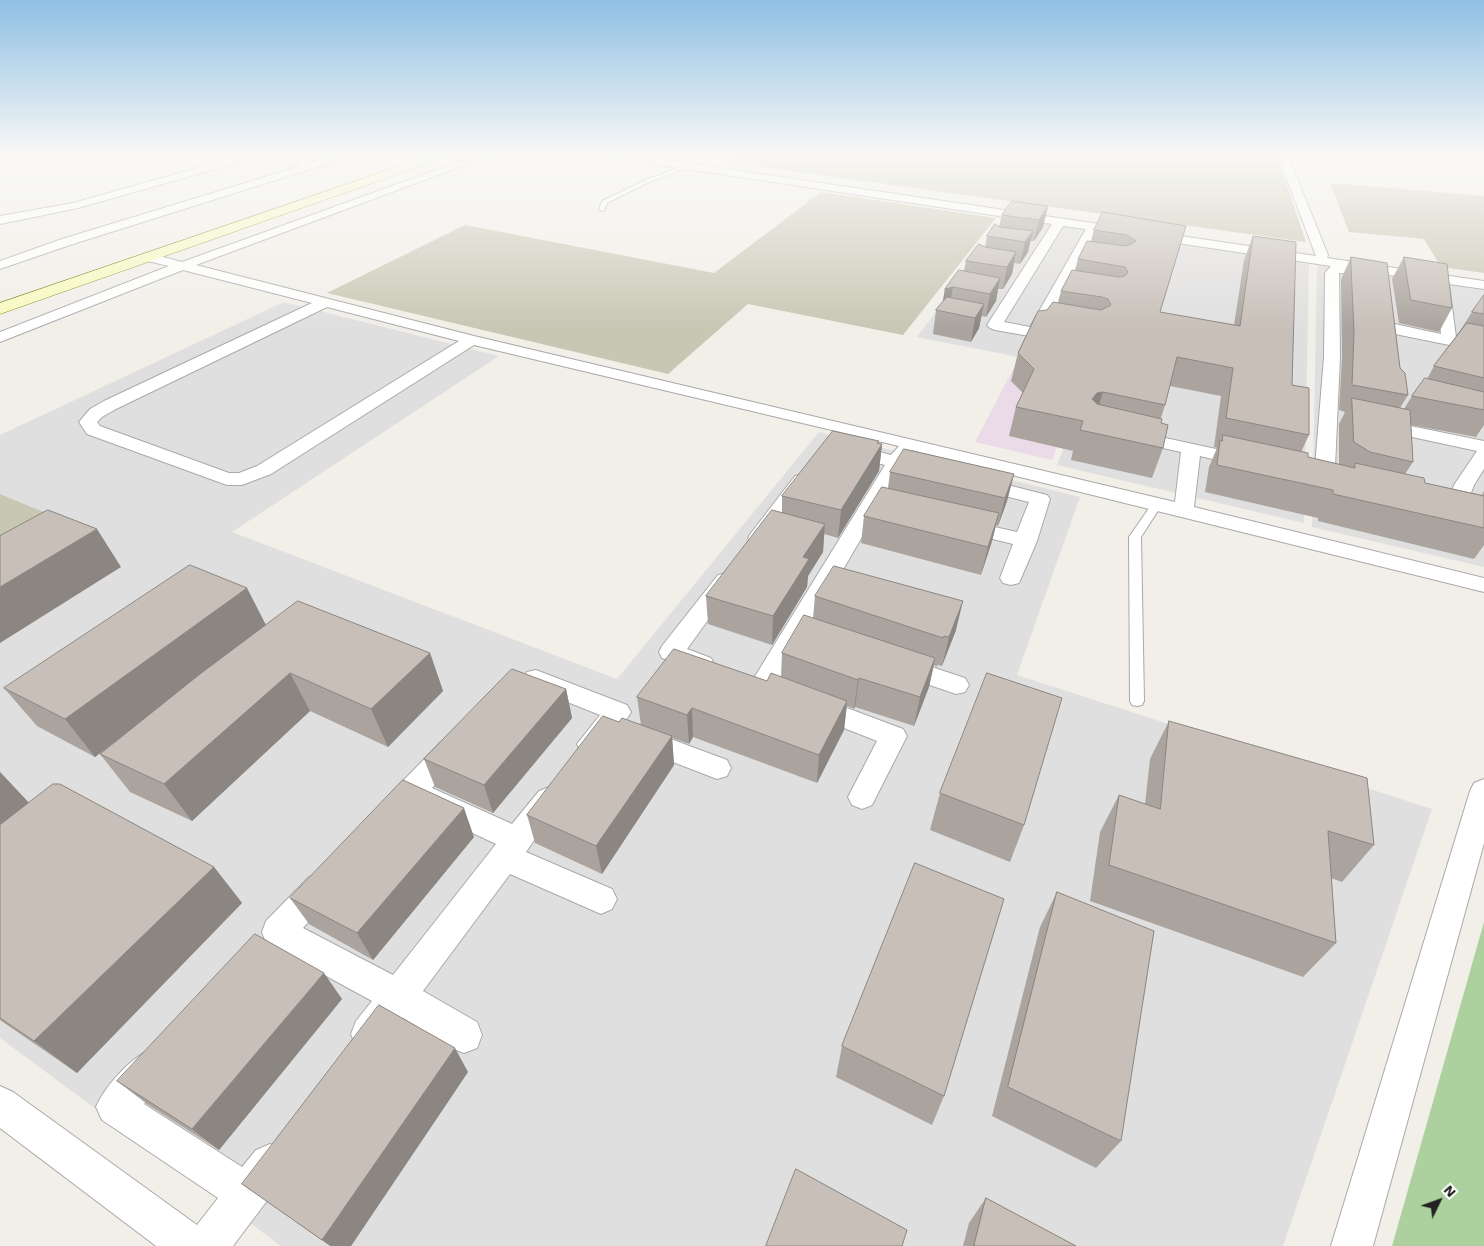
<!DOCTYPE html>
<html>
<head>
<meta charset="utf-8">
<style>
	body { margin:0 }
	#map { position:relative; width:1484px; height:1246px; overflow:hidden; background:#f2efe9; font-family:"Work Sans",sans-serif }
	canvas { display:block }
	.north { position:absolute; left:1414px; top:1176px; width:50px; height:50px; -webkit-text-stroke:4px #fff; paint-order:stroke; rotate:48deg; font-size:14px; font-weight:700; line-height:20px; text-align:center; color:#222 }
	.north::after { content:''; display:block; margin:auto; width:18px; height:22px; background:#222; clip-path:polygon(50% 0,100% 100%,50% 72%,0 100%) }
</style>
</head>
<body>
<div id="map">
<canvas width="1484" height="1246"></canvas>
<div class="north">N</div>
</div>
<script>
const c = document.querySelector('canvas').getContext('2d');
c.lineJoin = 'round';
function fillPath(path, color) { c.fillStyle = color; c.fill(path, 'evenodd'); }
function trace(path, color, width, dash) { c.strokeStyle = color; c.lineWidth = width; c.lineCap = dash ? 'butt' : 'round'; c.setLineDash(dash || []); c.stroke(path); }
const residential = new Path2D(`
	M1007,218L1309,264L1304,523L1057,465L1094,372L917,337Z
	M1317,265L1484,288V567L1312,527Z
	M284,302L499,356L232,532L617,679L819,432L1080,497L1017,675L1432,809L1283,1246H281L0,1038V578L84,529L0,494V435Z`);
const industrial = new Path2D(`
	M1017,362L1085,376L1052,460L975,442Z`);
const construction = new Path2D(`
	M732,156H1277L1306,242L724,162Z
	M1330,183L1484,196V273L1441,267L1424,239L1349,232Z
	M821,192L996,218L903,335L748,304L668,374L327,293L465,225L714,273Z
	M0,494L85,529L0,578Z`);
const forest = new Path2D(`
	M1484,922V1246H1392Z`);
const service = new Path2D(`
	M686,165L691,166L647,183L607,203L604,211L599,210L602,201L643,181Z
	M1158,500L1163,503L1141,537L1144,701L1142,705L1137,706L1132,705L1130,701L1129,537L1154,501Z`);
const minor = new Path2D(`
	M240,156H255L254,158L78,208L0,224V216L73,203Z
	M269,156H286L312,162L332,156H347L346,158L70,245L0,269V261L62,239L301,166L270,158Z
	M475,156H489L196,265L474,336L1175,502L1181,452L1127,440L1124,436L1127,432L1133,431L1253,457L1256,461L1253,465L1246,467L1200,456L1194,507L1484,578V592L911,450L907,460L935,467L938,471L935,475L928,477L901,470L771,693L762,695L753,693L749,686L885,465L842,454L840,450L842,446L849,444L891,455L899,446L474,345L271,474L242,485H227L87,434L79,422L90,409L104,401L312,303L183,270L0,342V332L169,266L143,260L141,257L143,254L148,253L182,262ZM327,307L459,341L257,466L239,473H229L100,426L97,422L102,417L116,409Z
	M615,156H639L1316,256L1278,156H1288L1328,255L1327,258L1484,281V289L1449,284L1456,337L1484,342V352L1390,333L1385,331L1382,328L1385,325L1390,323L1441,334L1436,285L1438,282L1362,271L1360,274L1339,273L1340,357L1335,467C1340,476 1349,475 1355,483L1352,487C1334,492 1324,481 1315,467L1324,357L1325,273L1331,266L1097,231L1043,332L1040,335L1035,337L995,330L990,328L987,325L1052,224L620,159ZM1063,226L1086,229L1030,327L1004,322Z
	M1436,156H1484V162L1441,159Z
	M1381,420L1484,441V469L1474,485L1463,514C1454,517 1448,514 1439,512L1436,508L1439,504L1448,502L1454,485L1477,451L1375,429L1372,425L1375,421Z
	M802,474L809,476L812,480L767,543L759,544L751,543L748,538L751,533L795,476Z
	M980,478L1047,495L1050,499L1037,541L1019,583L1011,585L1003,583L1000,578L1013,544L956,530L953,526L956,522L963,520L1017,532L1029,502L973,488L970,484L973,480Z
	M726,573L734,575L737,580L687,649L711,658L714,664L711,670L702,673L693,670L662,658L659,652L662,646L718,575Z
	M901,657L965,678L969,685L965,692L956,694L892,672L888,666L892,660Z
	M536,670L627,705L631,712C626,721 609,746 601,751C595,756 588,754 581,752L577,744L600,715L527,686L523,679L527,672Z
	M815,696L903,729L907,736L872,805L862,809L852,805L848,797L877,741L806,713L802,706L806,699Z
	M644,729L727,760L731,768L727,776L717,779L634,747L630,740L634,733Z
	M451,739L461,742L465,750L461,758L432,788L512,824L539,791L549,787L559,791L563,799L526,852L612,889L617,899L612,909L601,914L510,874L423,991L477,1022L482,1035L477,1048L464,1053L451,1048L403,1018L382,1047L369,1052L356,1047L351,1034L356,1021L372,1001L266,943L262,932L266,921L309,877L320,873L331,877L336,887L331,897L303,928L393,975L496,844L401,799L397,791L401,783L441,742Z
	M1484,779V843L1373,1246H1331L1470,791L1474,783Z
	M152,1049L165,1054L170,1067L165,1080L144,1104L242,1167L256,1150L270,1144L284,1150L290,1164L284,1178L233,1246H156L0,1128V1086L13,1092L197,1225L218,1198L102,1120L96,1107C105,1086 131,1057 152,1049Z`);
const secondary = new Path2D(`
	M429,156H446L444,158L0,314V303Z`);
const wall = new Path2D(`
	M1048,206L1043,227L1034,241H1030L1028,252L1020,264L1014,263L1012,274L1003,289H998L996,301L986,317L981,316L979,328L971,342L933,334L936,310L943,302L945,289L964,271L966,261L985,247L987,236L999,226L1002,215Z
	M1186,226L1160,312L1234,325L1244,260L1253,236L1292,385L1309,435L1301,452L1308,457L1339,464V424L1345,412L1339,410L1342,357L1341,279L1351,257L1400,368L1408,395L1400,408L1404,409L1412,396L1427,379L1434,366L1458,334L1472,312L1484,295V425L1476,437L1411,425L1413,462L1405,474L1425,483L1482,495L1484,491V545L1474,559L1318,521V518L1205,492L1209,467L1217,448L1214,447L1221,396L1170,386L1165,405L1161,418L1163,448L1152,478L1071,460L1073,451L1009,436L1016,407L1023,393L1011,381L1018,353L1047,310L1058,302L1061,291L1075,270L1078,259L1091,241L1094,230Z
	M1404,257L1452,308L1439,332L1399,323L1392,279Z
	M878,443L882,444L879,471L838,538L824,534L823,552L808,576L807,587L772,645L708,624L706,596L782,513V496Z
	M890,472L1014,474L1007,501L998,526L996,525L992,541L981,575L861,543L864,516L888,488Z
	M815,596L956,630L942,666L937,665V667L934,665L929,687L914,726L855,707L854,709L847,706L844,730L817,783L693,737L689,744L672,738L674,765L602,874L535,843L527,815L619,722L641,725L637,697L767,681L781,677L782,653L813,618Z
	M266,625L430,653L443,691L388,747L310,711L192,821L130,792L100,754L125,734L95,757L37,726L4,688Z
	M566,689L572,718L493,813L435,787L424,759Z
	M1169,721L1374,845L1342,882L1331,878L1336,943L1303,977L1090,901L1100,832L1119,795L1145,804L1150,759Z
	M0,772L29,803L214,867L242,903L77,1073L0,1020Z
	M940,793L1024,825L1010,862L930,830Z
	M474,837L373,960L309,924L290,898Z
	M1057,892L1121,1141L1096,1168L992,1116L1040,927Z
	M342,999L219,1150L147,1104L117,1081Z
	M842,1046L944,1096L932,1125L836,1077Z
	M468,1072L351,1246H330L268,1202L242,1184Z
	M986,1198L1076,1246H963L969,1223Z`);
const shadedWall = new Path2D(`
	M1048,206L1043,227L1034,241L1039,220Z
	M1033,231L1028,252L1020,264L1025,242Z
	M1016,252L1012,274L1003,289L1007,267Z
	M1000,278L996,301L986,317L990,294Z
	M953,287L949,310L941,311L945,289Z
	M984,304L979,328L971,342L975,318Z
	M1103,392L1094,421L1092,399L1097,393Z
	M879,441L877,451L882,444L879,471L838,538L841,510Z
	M1014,474L1007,501L998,526L1005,498Z
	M999,513L992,541L981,575L988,547Z
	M825,524L823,552L808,576L807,587L772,645L773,616L803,557Z
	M97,529L121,567L0,643V587Z
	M247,588L266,625L95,757L65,719Z
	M963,601L956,630L942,666L949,637Z
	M430,653L443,691L388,747L371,709Z
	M935,658L929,687L914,726L920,697Z
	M290,673L310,711L192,821L164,784Z
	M859,678L855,707L854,709L858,680Z
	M566,689L572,718L493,813L484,785Z
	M847,701L844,730L817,783L819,755Z
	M692,708L693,737L689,744L687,715Z
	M672,736L674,765L602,874L596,846Z
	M0,772L31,805L0,829Z
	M464,808L474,837L373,960L357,933Z
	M214,867L242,903L77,1073L34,1041Z
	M324,973L342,999L219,1150L192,1129Z
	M455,1048L468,1072L351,1246H331L322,1240Z`);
const building = new Path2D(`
	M1012,201L1048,206L1039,220L1002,215Z
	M1103,212L1186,226L1160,312L1240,326L1253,236L1296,242L1292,385L1309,388V435L1226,418L1233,368L1177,357L1165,405L1103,392L1097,393L1092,399L1097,404L1162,419L1161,423L1168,425L1163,448L1080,430L1083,421L1016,407L1034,369L1018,353L1038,311L1047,310L1053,302L1101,310L1111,305L1108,299L1102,297L1061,291L1072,270L1119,277L1125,276L1128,272L1125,267L1078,259L1087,241L1127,246L1136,241L1127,235L1094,230Z
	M995,224L1000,227L1033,231L1025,242L987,236Z
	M979,244L985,247L1016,252L1007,267L966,261Z
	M1351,257L1387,263L1400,368L1405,373L1408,395L1352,385L1354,333Z
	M1404,257L1447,264L1452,308L1411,300Z
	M959,270L1000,278L990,294L953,287L945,289Z
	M1484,295V314L1472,312Z
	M947,297L984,304L975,318L936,310Z
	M1467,323L1484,326V378L1434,366Z
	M1425,378L1484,392V410L1412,396Z
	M1352,398L1410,410L1413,462L1370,452L1354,442Z
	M833,431L879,441L877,443L882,444L841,510L782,496Z
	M1223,435L1308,453V457L1355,468V463L1424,478L1425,483L1484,496V528L1333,494V490L1217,465L1220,440L1222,441Z
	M904,449L1014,474L1005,498L890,472Z
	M882,487L999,513L988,547L864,516Z
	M48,510L97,529L0,587V536Z
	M772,510L825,524L803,557L809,559L773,616L706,596Z
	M190,565L247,588L65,719L4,688Z
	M834,566L963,601L949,637L944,636L943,638L815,596Z
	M298,601L430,653L371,709L290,673L164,784L100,754L200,674Z
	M804,615L935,658L920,697L859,678L858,680L782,653Z
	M674,649L767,681L771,673L847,701L819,755L692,708L687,715L637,697Z
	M512,669L566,689L484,785L424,759Z
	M987,673L1062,698L1024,825L940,793Z
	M603,716L619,722L622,718L672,736L596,846L527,815Z
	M1169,721L1367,778L1374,845L1328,831L1336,943L1109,865L1119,795L1160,809Z
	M403,780L464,808L357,933L290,898Z
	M53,784H60L214,867L34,1041L0,1018V825Z
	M915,863L1004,899L944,1096L842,1046Z
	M1057,892L1154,931L1121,1141L1008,1087Z
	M255,934L324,973L192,1129L117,1081Z
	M379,1005L455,1048L322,1240L242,1184Z
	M796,1169L907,1230L902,1246H766Z
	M986,1198L1076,1246H974Z`);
fillPath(residential, '#e0dfdf');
fillPath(industrial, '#ebdbe8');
fillPath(construction, '#c7c7b4');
fillPath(forest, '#add19e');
trace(service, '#a9a9a9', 2);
trace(minor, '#a9a9a9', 2);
trace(secondary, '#707d05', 1);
fillPath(service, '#fff');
fillPath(minor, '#fff');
fillPath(secondary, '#f7fabf');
fillPath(wall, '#aba49e');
fillPath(shadedWall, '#8b8681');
fillPath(building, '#c7bfb8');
trace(building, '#8b8681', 1);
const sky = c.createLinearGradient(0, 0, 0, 330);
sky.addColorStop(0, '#8fc0e4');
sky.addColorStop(0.47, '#f9f8f5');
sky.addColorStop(1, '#f9f8f500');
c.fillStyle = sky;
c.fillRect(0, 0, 1484, 330);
</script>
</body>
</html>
